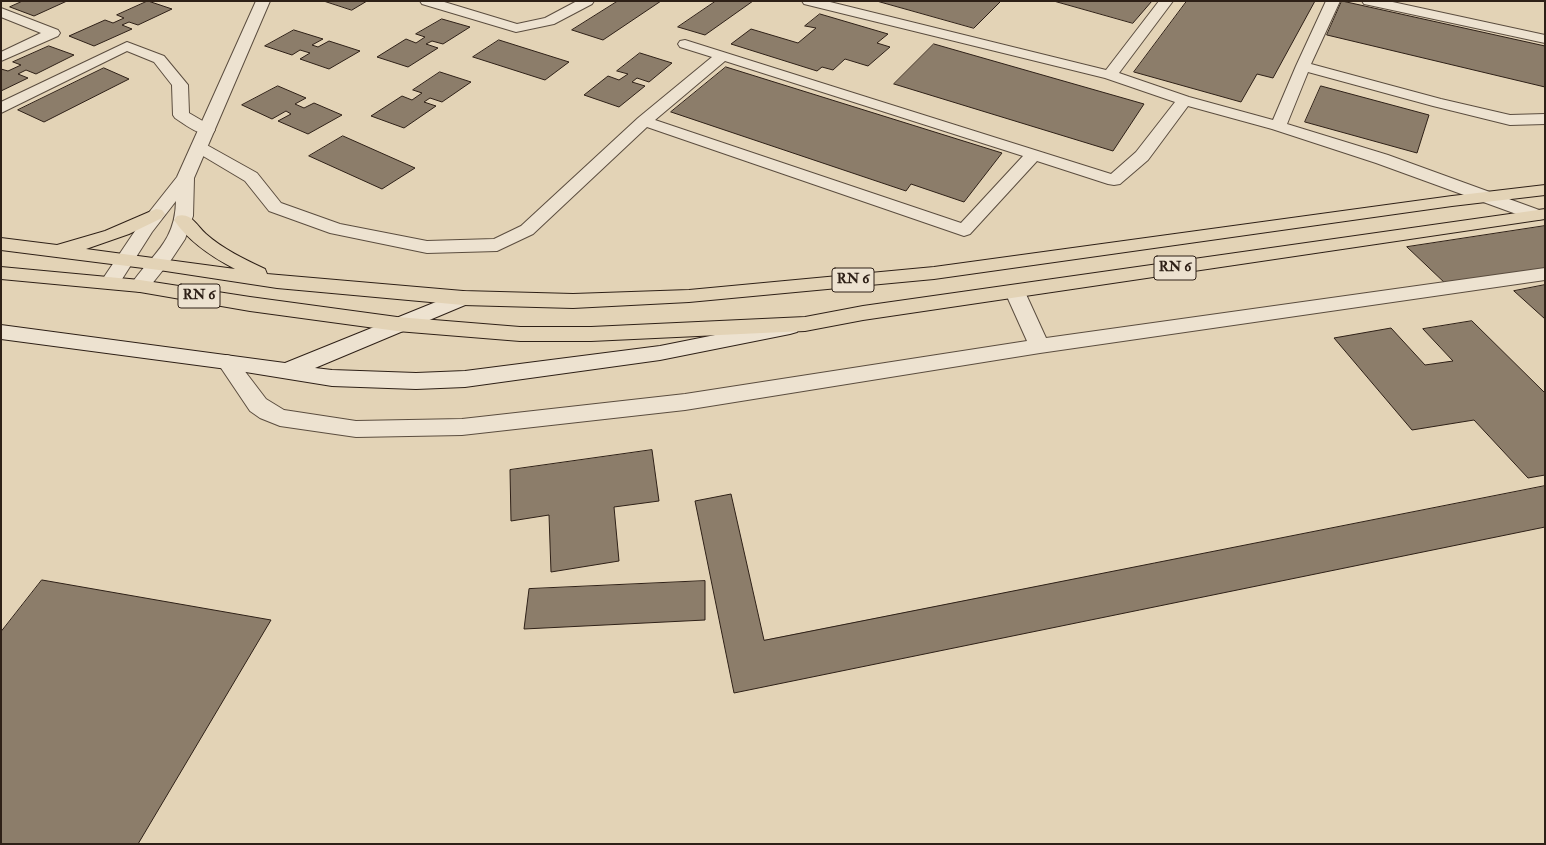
<!DOCTYPE html>
<html>
<head>
<meta charset="utf-8">
<style>
	body { margin:0 }
	#map { position:relative; width:1546px; height:845px; overflow:hidden; background:#e3d3b6; font-family:"IM FELL Double Pica",serif }
	canvas { display:block }
	.frame { position:absolute; inset:0; border:2px solid #2e2017; pointer-events:none }
</style>
</head>
<body>
<div id="map">
<canvas width="1546" height="845"></canvas>
<div class="frame"></div>
</div>
<script>
const c = document.querySelector('canvas').getContext('2d');
c.lineJoin = 'round';
function fillPath(path, color) { c.fillStyle = color; c.fill(path, 'evenodd'); }
function trace(path, color, width, dash) { c.strokeStyle = color; c.lineWidth = width; c.lineCap = dash ? 'butt' : 'round'; c.setLineDash(dash || []); c.stroke(path); }
function write(font, color, halo, rows, align = 'center') {
  c.font = font + ' "IM FELL Double Pica",serif'; c.lineWidth = 3; c.setLineDash([]); c.textBaseline = 'middle'; c.strokeStyle = halo; c.fillStyle = color; for (const [text, x, y, turn = 0] of rows) {
    c.save(); c.translate(x, y); c.rotate((+turn || 0) * Math.PI / 180); c.textAlign = isNaN(turn) ? turn : align; if (halo) c.strokeText(text, 0, 0); c.fillText(text, 0, 0); c.restore();
  }
}
const building = new Path2D(`
	M23,1H67L34,16L10,7Z
	M148,1L172,9L138,25L129,22L122,25L132,29L94,46L69,36L105,20L113,23L124,18L117,15Z
	M324,1H367L352,10Z
	M618,1H661L603,40L572,30Z
	M716,1H753L705,35L678,27Z
	M877,1H1001L974,28Z
	M1054,1H1152L1133,23Z
	M1187,1H1315L1273,78L1257,74L1241,102L1134,72Z
	M1342,1L1545,46V87L1327,35Z
	M820,14L888,34L877,43L890,47L868,66L845,59L833,70L822,67L817,71L731,44L751,29L798,43L816,28L805,26Z
	M442,19L470,27L443,44L432,41L426,44L438,48L408,67L377,57L406,39L416,43L425,37L416,34Z
	M294,30L323,39L312,45L318,47L329,41L360,51L329,69L300,59L310,53L300,50L292,55L265,46Z
	M499,40L569,62L545,80L473,57Z
	M934,44L1144,104L1113,151L894,84Z
	M49,46L74,55L36,74L26,70L18,74L28,78L1,91V69L8,71L21,65L13,62Z
	M640,53L672,63L649,82L637,78L632,82L645,86L619,107L584,95L608,76L619,80L628,74L617,71Z
	M726,67L1002,153L964,202L911,184L906,191L671,112Z
	M104,68L129,79L44,122L18,110Z
	M440,72L471,82L442,102L430,98L424,102L436,106L404,128L371,116L402,96L412,100L422,93L413,90Z
	M278,86L306,98L295,104L304,108L314,103L342,115L308,134L278,121L291,114L286,111L272,119L242,105Z
	M1321,86L1429,115L1417,153L1305,122Z
	M343,136L415,168L382,189L309,156Z
	M1545,226V270L1447,285L1407,247Z
	M1545,285V319L1514,291Z
	M1472,321L1545,393V475L1528,478L1474,420L1412,430L1334,338L1391,328L1425,365L1453,361L1423,329Z
	M652,450L659,501L614,507L619,561L551,572L549,515L511,521L510,470Z
	M1545,486V527L734,693L695,501L731,494L764,640Z
	M42,580L271,620L138,844H1V632Z
	M705,581V620L524,629L529,589Z`);
const minor = new Path2D(`
	M420,1H441L517,24L545,18L577,1H594L592,4L554,24L516,32L422,4Z
	M802,1H826L1106,70L1159,1H1173L1119,73L1189,97L1273,120L1296,66L1326,1H1340L1311,64L1441,99L1510,115L1545,114V124L1510,125L1433,106L1308,72L1287,124L1388,155L1542,211L1545,215L1542,219L1536,220L1530,219L1376,163L1272,129L1188,106L1148,160L1120,184L1114,185L1108,184L1037,161L970,234L964,236L647,127L533,234L497,251L427,253L330,233L269,211L245,181L193,150L191,147L193,144L199,142L205,144L257,173L281,203L340,224L427,241L494,239L521,226L638,118L712,57L680,47L678,44L680,41L685,40L1111,174L1136,152L1175,102L1105,78L804,4ZM725,61L1023,156L961,223L655,120Z
	M1362,1H1388L1545,35V43L1369,5L1364,4Z
	M1,8L58,30L60,33L58,36L1,61V52L41,33L1,17Z
	M127,42L164,56L188,85L189,113L213,127L215,130L213,133C200,137 186,125 175,118L173,115L172,85L154,62L127,51L1,113V102Z
	M1545,268V280L1040,353L685,410L462,435L356,437L280,426L260,418L250,411L217,362L220,357L227,355L234,357L266,399L284,410L356,421L462,419L685,394L1027,341L1005,292L1008,287L1015,286L1022,287L1025,292L1046,338Z`);
const tertiary = new Path2D(`
	M256,1H270L194,178L193,216L185,239L171,260L147,290L140,292L133,290L130,286C151,254 175,244 176,201L152,232L117,287L110,289L103,287L100,283L139,225L177,177Z`);
const secondary = new Path2D(`
	M463,291L470,293L473,298L470,303L315,368L332,370L416,373L465,371L660,346L790,320L797,322L800,327L797,332L790,334L660,360L465,387L416,389L332,386L227,369L1,339V325L285,363Z`);
const primary = new Path2D(`
	M1545,185V195L1452,206L934,279L689,302L573,308L463,305L277,288L159,270L1,250V238L57,245L105,231L156,209L162,210L165,214L162,218L129,234L86,249L235,269C212,257 189,242 174,220L177,216C191,212 196,225 206,234C223,249 244,259 265,269L267,274L463,291L573,294L689,290L934,267L1452,196Z
	M1545,209V219L863,320L805,331L591,341H520L397,331L250,311L140,292L1,279V267L140,280L250,297L397,317L520,327H591L805,317L863,306Z`);
const shields = [
	[1175,268,42],
	[853,280,42],
	[199,296,42]
];
const shieldNames = [
	["RN 6",1175,268],
	["RN 6",853,280],
	["RN 6",199,296]
];
fillPath(building, '#8c7d6a');
trace(building, '#2e2017', 1);
trace(minor, '#5b4d3f', 2);
trace(tertiary, '#5b4d3f', 2);
trace(secondary, '#2e2017', 2);
trace(primary, '#2e2017', 2);
fillPath(minor, '#ede2d0');
fillPath(tertiary, '#ede2d0');
fillPath(secondary, '#ede2d0');
fillPath(primary, '#e3d3b6');
for (const [x, y, w] of shields) { const box = new Path2D(); box.roundRect(x - w / 2, y - 12, w, 24, 3); c.fillStyle = '#ede2d0'; c.fill(box); trace(box, '#2e2017', 1); }
write('bold 14px', '#2e2017', null, shieldNames);
</script>
</body>
</html>
